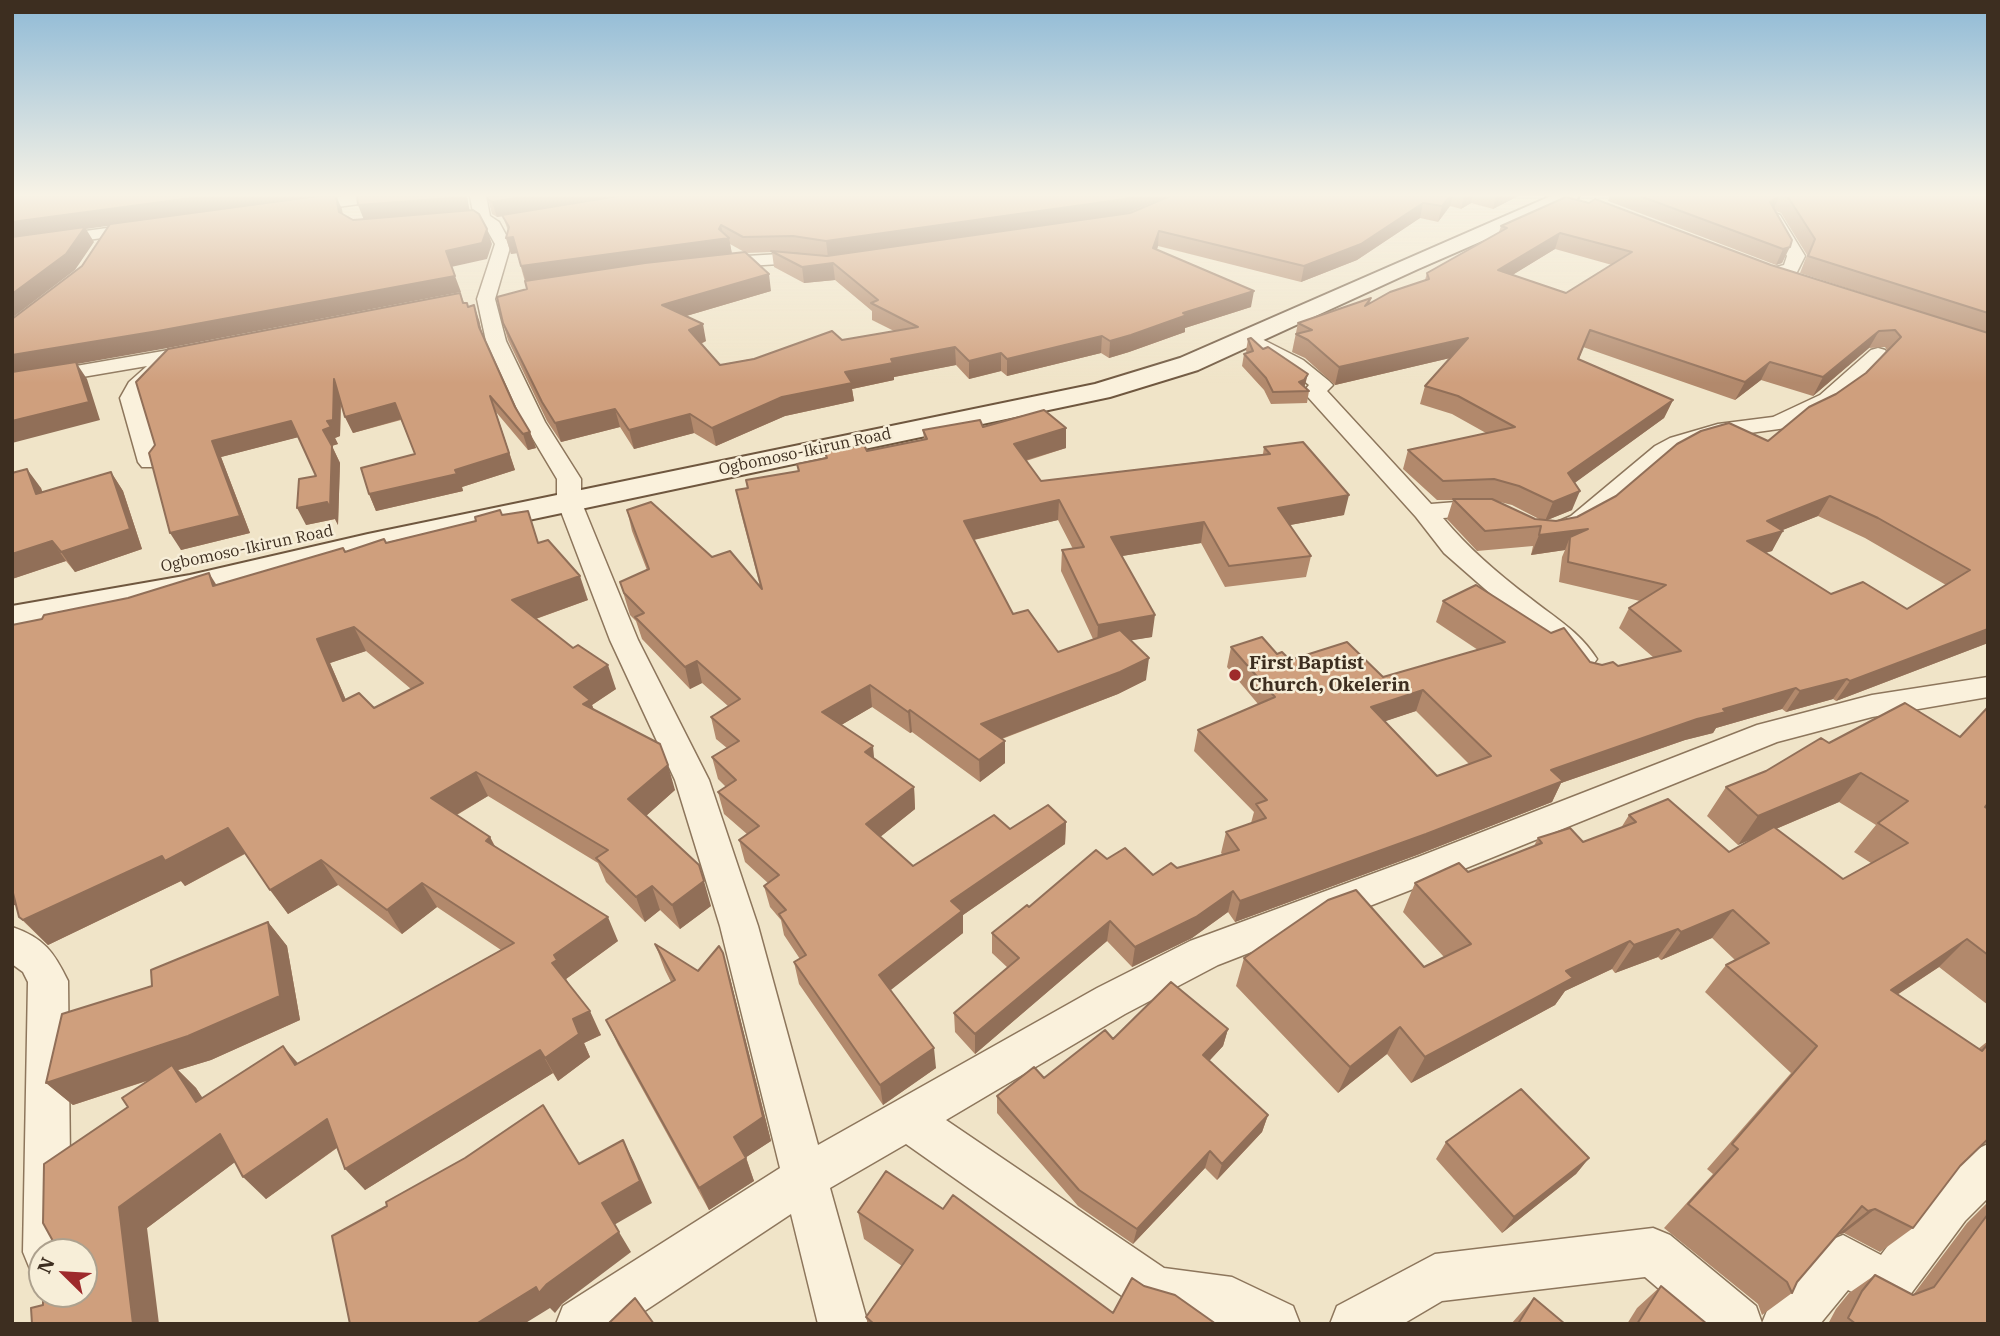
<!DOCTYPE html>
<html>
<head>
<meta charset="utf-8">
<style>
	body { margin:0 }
	#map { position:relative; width:2000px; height:1336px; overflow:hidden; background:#f0e4c8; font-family:"IBM Plex Serif",serif }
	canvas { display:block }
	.frame { position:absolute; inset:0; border:14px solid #3d2e20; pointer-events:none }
	.north { position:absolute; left:28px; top:1238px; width:70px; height:70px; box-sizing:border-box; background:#f7eed8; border:2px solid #ada18e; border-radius:50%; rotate:294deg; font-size:19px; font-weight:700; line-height:28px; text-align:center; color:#3d2e20 }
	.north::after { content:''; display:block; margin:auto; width:24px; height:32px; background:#9e2a2b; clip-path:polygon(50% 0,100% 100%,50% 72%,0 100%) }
</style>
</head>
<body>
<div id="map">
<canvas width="2000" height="1336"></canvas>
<div class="frame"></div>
<div class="north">N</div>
</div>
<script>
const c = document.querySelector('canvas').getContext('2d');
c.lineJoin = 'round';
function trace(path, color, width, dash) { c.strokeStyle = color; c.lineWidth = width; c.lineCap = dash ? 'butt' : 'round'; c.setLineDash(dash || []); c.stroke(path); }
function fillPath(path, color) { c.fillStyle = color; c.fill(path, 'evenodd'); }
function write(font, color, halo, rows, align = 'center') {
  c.font = font + ' "IBM Plex Serif",serif'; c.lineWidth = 5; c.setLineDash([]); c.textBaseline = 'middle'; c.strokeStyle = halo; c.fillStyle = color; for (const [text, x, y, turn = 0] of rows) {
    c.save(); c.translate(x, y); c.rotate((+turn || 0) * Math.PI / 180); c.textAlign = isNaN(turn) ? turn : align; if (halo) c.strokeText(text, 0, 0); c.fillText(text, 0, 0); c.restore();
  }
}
const minor = new Path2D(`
	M344,196H388L381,201L301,212L293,207L301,202Z
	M470,196H486L490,216L499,222L511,244L495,299L506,341L545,422L581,479V501L638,640L709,780L758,926L818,1145L1097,988L1190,941L1418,857L1757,725L1872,695L1988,677V697L1872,717L1777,742L1444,877L1218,965L1125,1014L946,1120L1164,1268L1232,1277L1293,1306L1300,1324C1247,1324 1188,1329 1139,1308L906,1144L830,1188L868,1324H818L791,1214L625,1324H556L563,1306L780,1168L720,926L675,780L610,640L557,501V479L523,422L486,341L477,299L495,244L486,228L474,218Z
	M1774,213L1780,215L1805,256L1797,272L1772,279L1763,274L1766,270L1784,265L1787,256L1766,218Z
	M144,223L152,228L150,231L12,251V241Z
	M797,253L819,258L822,262L813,267L797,263L713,268L704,263L713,258Z
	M1248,332L1303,360L1329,381L1333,385L1327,391L1431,504L1481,500L1500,504L1503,509L1500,514L1443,518C1468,548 1498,574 1530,598C1555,618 1579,631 1597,659L1592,666L1582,669L1572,666L1562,651L1509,610L1444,553L1416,517L1307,396L1304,391L1309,385L1289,369L1241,342L1238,338L1241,334Z
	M198,345L205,347L208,351L205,355L174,361L146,390L142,398L162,462L158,467H142L138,462L120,398L129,382L147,366L12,389V377Z
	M1878,348L1885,350L1888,354L1885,358L1836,405L1786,428L1721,437L1686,448L1671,456C1647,477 1589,540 1557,532L1553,527L1557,522L1571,516L1655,446L1670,438L1718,424L1773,417L1820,395L1871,350Z
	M12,927C44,938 54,952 68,981L71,1252H42V1274L30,1269L23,1252L28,982L23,972L12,964Z
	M1988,1144V1198L1965,1221L1904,1303L1887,1310L1848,1290L1820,1324H1700L1645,1277L1442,1301L1403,1324H1330L1337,1306L1435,1254L1653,1228L1670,1235L1756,1306L1762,1323L1769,1306L1826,1242L1843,1235L1881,1255C1909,1219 1945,1161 1988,1144Z`);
const secondary = new Path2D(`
	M1551,196H1579L1576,200L1418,269L1198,370L1110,397L368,554L190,597L12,630V606L190,575L368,534L1095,384L1180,358Z`);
const wall = new Path2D(`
	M487,196H1168L1126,214L1170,196H1518L1493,209L1471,203L1461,209L1450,206L1438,222L1420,218L1357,260L1301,282L1158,246L1157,249L1251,307L1185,328V332L1129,352L1109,358L1101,353L1007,376L1001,371L969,379L956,365L894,377V380L852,389L854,401L785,416L716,446L694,433L634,449L620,427L561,442L547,421L508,340L503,323L527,289L517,253L511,254L506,238L508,231L503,216L497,217L492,214ZM730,244L746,253L772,252L774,267L804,283L835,280L872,311V320L894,331L720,365L701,344L706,341L686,316L771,291L732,254ZM781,252H795L817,256Z
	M1610,196H1988V643L1836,701L1833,699L1786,712L1782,709L1716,728L1713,733L1685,740L1561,783L1552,802L1417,855L1235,922L1228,912L1192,938L1132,967L1107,941L975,1054L955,1032L954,1013L1008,968L992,953V933L1029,907L1107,859L1153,875L1223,855L1221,853L1226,832L1251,823L1254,812L1194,751L1198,730L1258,704L1227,667L1231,647L1277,654L1290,660L1383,677L1478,650L1436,622L1443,601L1590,662L1602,665L1618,666L1653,657L1619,628L1629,608L1640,601L1559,582L1562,557L1565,550L1531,555L1533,546L1477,551L1447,519L1453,500H1437L1403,469L1408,450L1486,433L1452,414L1420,404L1425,386L1450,358L1335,385L1305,358L1292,352L1298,323L1371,298L1370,303L1425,280L1427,273L1499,232L1501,226L1566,197L1771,265L1912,309L1800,273L1807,255L1781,213L1776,211L1792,240L1782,263L1776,265L1608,201ZM1555,249L1612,265L1566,293L1512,275ZM1583,347L1735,400L1761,380L1813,396L1869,348L1885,347L1887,350L1866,373L1768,441L1577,517L1556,521L1547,520L1572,510L1574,483L1664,418L1673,400L1579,359ZM1496,501L1512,505L1541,520L1535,519ZM1818,516L1865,538L1946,585L1907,609L1831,594L1765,553L1772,551L1782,530ZM1416,711L1469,764L1437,776L1385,721Z
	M460,293L464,303L479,320L482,334L515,407L530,432L536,448L528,450L496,412L515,470L462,487L463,491L376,511L369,494L415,454L401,420L353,433L345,417L341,402L340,436L335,438L338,444L332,446L340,463L338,525L335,519L306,525L316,476L298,437L221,457L250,533L181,550L155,445Z
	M1248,339L1305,385L1304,387L1309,391L1307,403L1271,404L1264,390L1242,366L1244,354L1247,353L1246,351Z
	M983,427L1066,428V448L1026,461L1041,481L1263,454L1264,447L1344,515L1290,525L1311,556L1306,577L1225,587L1201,543L1122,556L1152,637L1131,640L1146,680L1118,694L1002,739L1005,763L980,782L912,732L910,733L872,707L841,725L874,758L914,787L915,809L880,837L913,866L1010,829L1066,822L1065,844L963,915V933L890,990L936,1068L883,1105L799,984L794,962L800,959L784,935L781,920L770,907L764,886L768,883L745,862L739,840L747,834L724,814L718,792L726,787L718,779L712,757L727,748L716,739L711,717L728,706L702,683L690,689L642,639L636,621L630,615L620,582L647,570L632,531L627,510L712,557L760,586L740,510L736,490L747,488L746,480L798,471L797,464L826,459L825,452L867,451L924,439L923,430ZM1058,520L1073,549L1062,550L1061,571L1093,639L1058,652L1013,614L974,540Z
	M111,472L123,491L142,549L75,572L66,561L12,579V473L41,488L42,492Z
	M502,515L539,543L588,600L536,619L616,689L592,705L594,710L675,790L646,816L711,906L680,929L660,910L645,922L606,882L598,863L488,796L457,815L490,837L495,846L618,941L566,979L601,1035L584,1043L590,1057L558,1081L553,1073L365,1190L337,1148L266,1199L235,1162L147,1228L84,1294L128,1107L150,1080L73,1105L46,1083L152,986L268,922L287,946L300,1020L211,1060L178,1070L196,1088L202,1098L298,1063L501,950L437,907L402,934L338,885L288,914L245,854L185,886L181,881L48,945L19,917L16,904L12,906V625L216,585L345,552ZM366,651L411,689L374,708L346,700L330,663Z
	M1988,707V1005L1939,967L1897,995L1978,1049L1988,1041V1139L1960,1166L1913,1228L1880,1252L1844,1233L1837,1235L1797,1282L1792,1293L1762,1315L1758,1304L1664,1228L1713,1174L1707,1169L1791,1073L1705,992L1726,965L1735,960L1712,938L1661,960L1658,957L1615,973L1612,969L1565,991L1555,1005L1411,1083L1387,1054L1338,1093L1236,986L1244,958L1424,967L1444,957L1403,912L1415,883L1468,872L1534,846L1538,838L1583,842L1621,828L1629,815L1729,852L1758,836L1738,845L1707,816L1726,787L1766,771L1829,743L1960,737ZM1839,802L1876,825L1854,852L1871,863L1843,879L1776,829Z
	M655,944L698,971L730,978L771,1141L746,1157L754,1181L709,1210L618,1045L606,1020L671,982L665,970Z
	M1228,1029L1223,1046L1209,1061L1268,1115L1262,1132L1217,1180L1205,1168L1133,1244L1078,1206L997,1113V1096L1044,1078L1113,1039Z
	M1446,1142L1589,1158L1576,1174L1502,1233L1436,1159Z
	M1988,1202V1324H1828L1836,1309L1849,1293L1875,1275L1913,1295L1967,1223Z
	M943,1209L1113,1313L1144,1286L1216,1324H868L866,1317L902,1266L864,1239L858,1212Z
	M1661,1286L1707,1324H1627L1637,1308Z
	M1534,1298L1565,1324H1511Z`);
const shadedWall = new Path2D(`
	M206,196H322L86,229L94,242L75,270L12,318V222Z
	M336,196L342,209L345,227L339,212Z
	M467,196L470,212L364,220L358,205Z
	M527,196H620L497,217L492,202Z
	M1133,196H1168L1124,214L828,257L826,241Z
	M1450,196H1453L1450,206L1438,222L1442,206Z
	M1464,196H1473L1471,203L1461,209Z
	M1496,196H1518L1493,209Z
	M1779,196L1773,211L1770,202Z
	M1423,203L1420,218L1357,260L1301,282L1304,266Z
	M721,225L724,239L729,238L732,254L526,282L521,266L719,229Z
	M487,229L492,244L487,259L451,267L446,251Z
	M1159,231L1158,246L1152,264L1153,248Z
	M1560,233L1555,249L1493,287L1498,270Z
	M513,237L518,253L511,254L506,238Z
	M1790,247L1782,263L1776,265L1783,249Z
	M833,263L835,280L804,283L802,267Z
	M769,274L771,291L666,322L662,305Z
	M455,276L461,292L168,348L77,364L87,379L100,420L12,443V355Z
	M1254,291L1251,307L1185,328V332L1129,352L1109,358L1110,341L1183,313Z
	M474,305L479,320L484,342L479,327Z
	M703,324L706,341L692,347L689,330Z
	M1879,331L1869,348L1813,396L1823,377Z
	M1102,336L1101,353L1007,376V359Z
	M1468,338L1463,355L1335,385L1339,367Z
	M955,347L956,365L894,377V380L852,389L854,401L785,416L716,446L712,428L782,397L845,372L891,359Z
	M1001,353V371L969,379V361Z
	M1770,362L1761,380L1735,400L1745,382Z
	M1308,374L1305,385L1302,392L1299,382Z
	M334,379L341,395L340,436L335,438L338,444L331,446L323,430L327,421Z
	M490,396L515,470L462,487L463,491L376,511L369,494L455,470Z
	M1673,400L1664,418L1561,493L1568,473Z
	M395,403L402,419L353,433L345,417Z
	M615,409L620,427L561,442L555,423Z
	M690,414L694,433L634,449L629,430Z
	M291,421L299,437L221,457L250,533L181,550L170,533L212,441Z
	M1066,428V448L1013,464L1014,444Z
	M530,432L536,448L528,450L523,434Z
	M332,446L340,463L338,525L335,519L306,525L297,508Z
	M27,469L41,488L50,514L36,494Z
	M111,472L123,491L142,549L75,572L61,552Z
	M1580,491L1572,510L1545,521L1553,502Z
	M1349,495L1344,515L1274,528L1278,508Z
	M1830,496L1818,516L1773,534L1783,531L1772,551L1736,561L1747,541L1767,521Z
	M1059,500L1058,520L964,542V521Z
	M1204,522L1201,543L1110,558L1111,537Z
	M1588,529L1570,537L1565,550L1531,555L1539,535Z
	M52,541L66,561L12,579V554Z
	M209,573L224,597L213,586Z
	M580,576L588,600L521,624L512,600Z
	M1155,615L1152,637L1097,646L1098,625Z
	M354,627L366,651L330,663L357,726L343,701L317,639Z
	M1988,629V643L1836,701L1850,681Z
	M1149,658L1146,680L1118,694L982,746L981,724Z
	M697,661L702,683L690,689L685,667Z
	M608,665L616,689L592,705L599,724L592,729L574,687Z
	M1847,679L1833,699L1786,712L1800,691Z
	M870,685L872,707L826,734L822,712Z
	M1796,688L1782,709L1716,728L1713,733L1685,740L1561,783L1552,802L1417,855L1235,922L1240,901L1551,770L1723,709Z
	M1423,690L1416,711L1365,728L1371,707Z
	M910,710L912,732L910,733L908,712Z
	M1005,741V763L980,782L979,760Z
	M873,746L875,768L865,752Z
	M668,765L675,790L637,824L628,799Z
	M476,772L488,796L444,822L431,798Z
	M1861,773L1839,802L1738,845L1758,816Z
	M914,787L915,809L869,846L866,824Z
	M1066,822L1065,844L963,915V933L882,997L879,975L951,901Z
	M228,828L246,853L185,886L181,881L48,945L23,920L162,856Z
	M490,837L502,862L486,841Z
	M321,860L338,885L288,914L270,890Z
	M12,878L33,899L12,906Z
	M704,881L711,906L680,929L672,905Z
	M422,883L437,907L402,934L387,910Z
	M652,886L660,910L645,922L636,897Z
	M1233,891L1228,912L1192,938L1132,967L1135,947Z
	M1733,910L1712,938L1661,960L1681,932Z
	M608,917L618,941L566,979L569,984L552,963L554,955Z
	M1110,921L1107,941L975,1054V1034Z
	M268,922L287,946L300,1020L211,1060L178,1070L196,1088L220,1124L196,1102L176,1071L73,1105L46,1083Z
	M1678,929L1658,957L1615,973L1634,945Z
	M1967,939L1939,967L1863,1017L1891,990Z
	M1630,941L1612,969L1565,991L1555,1005L1411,1083L1425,1057L1566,971Z
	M723,953L730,978L771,1141L742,1160L734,1137Z
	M590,1011L601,1035L584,1043L590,1057L558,1081L545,1058L573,1019Z
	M1400,1027L1387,1054L1338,1093L1350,1067Z
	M1228,1029L1223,1046L1198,1073L1203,1055Z
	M283,1046L303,1069L295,1065Z
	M934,1048L936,1068L883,1105L880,1085Z
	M540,1050L553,1073L365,1190L345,1169Z
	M1268,1115L1262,1132L1217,1180L1222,1164Z
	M327,1119L346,1141L266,1199L243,1177Z
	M220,1134L243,1156L147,1228L159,1324H133L119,1207Z
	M623,1140L634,1162L652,1203L614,1225L602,1203Z
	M1210,1151L1205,1168L1133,1244L1137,1229Z
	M746,1158L754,1181L709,1210L699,1188Z
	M1589,1158L1576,1174L1502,1233L1514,1217Z
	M1875,1209L1844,1233L1837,1235L1868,1211Z
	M619,1232L631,1252L562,1304L555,1313L550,1308L524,1324H476L536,1287L547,1284Z`);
const building = new Path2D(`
	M12,196H206L12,222Z
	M318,196H336L339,212L353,220L473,210L479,214L487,229L482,243L446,251L455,276L158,331L12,355V319L82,266L110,224Z
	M357,196H465V197L358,205Z
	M487,196H527L492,202L488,199Z
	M618,196H1133L1125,199L826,241L793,236L743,237L721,225L719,229L729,238L521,266L513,237L506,238L509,227L502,215Z
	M1170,196H1450L1442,206L1423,203L1361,244L1304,266L1159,231L1153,248L1254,291L1183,313L1187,315L1131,335L1110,341L1102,336L1007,359L1001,353L969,361L955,347L891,359L893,363L845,372L852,383L782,397L712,428L690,414L629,430L615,409L555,423L542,402L503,323L497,297L527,289L525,281L645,263L745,252L769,274L662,305L703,324L689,330L720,365L754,359L832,331L842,340L918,327L871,303L878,300L833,263L802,267L771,251L827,256L1130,213Z
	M1640,196H1779L1770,202L1792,240L1790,247L1783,249Z
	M1782,196H1988V313L1808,256L1815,239L1788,197Z
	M1566,197L1589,203L1595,199L1771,265L1988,333V629L1850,681L1847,679L1800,691L1796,688L1723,709L1726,712L1697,719L1551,770L1563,781L1426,834L1240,901L1233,891L1196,917L1135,947L1110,921L975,1034L954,1013L1019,958L992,933L1027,905L1029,907L1096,850L1107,859L1125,848L1153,875L1171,863L1177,868L1239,850L1226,832L1266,818L1256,804L1267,800L1198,730L1275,697L1231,647L1262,637L1277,654L1282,652L1290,660L1347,642L1383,677L1505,642L1443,601L1476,585L1551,633L1564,628L1590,662L1602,665L1613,662L1618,666L1681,651L1629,608L1666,585L1568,562L1570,537L1588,529L1539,535L1541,526L1485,531L1453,499H1492L1535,519L1556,521L1577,517L1616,496L1677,444L1701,431L1729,423L1768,441L1809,407L1836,394L1866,373L1901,337L1895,330L1879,331L1823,377L1770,362L1745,382L1590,330L1578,359L1673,400L1568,473L1580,491L1553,502L1519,486L1494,479L1443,481L1408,450L1515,427L1458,396L1425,386L1468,338L1339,367L1308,340L1296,334L1312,330L1298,323L1371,298L1365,306L1390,292L1429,279L1427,273L1507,228L1501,226ZM1560,233L1632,252L1566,293L1498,270ZM1830,496L1878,518L1970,570L1907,609L1863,582L1831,594L1747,541L1783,531L1767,521ZM1423,690L1491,756L1437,776L1371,707Z
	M85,227L66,254L12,294V237Z
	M460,293L463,303H467L468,307L474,305L479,327L515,407L530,432L523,434L490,396L509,453L455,470L457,474L369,494L361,468L415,454L395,403L345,417L334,379L333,420L327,421L331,427L323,430L332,446L330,508L327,502L297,508L299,479L316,476L291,421L212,441L240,516L170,533L149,453L155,445L136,382L168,349Z
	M1251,338L1263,349L1268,347L1308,374L1304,380L1299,382L1309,391L1273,392L1266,378L1244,354L1253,351L1248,339Z
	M76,362L89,402L12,421V372Z
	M1044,410L1066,428L1014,444L1041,481L1270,454L1264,447L1303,442L1349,495L1278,508L1311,556L1229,566L1204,522L1111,537L1155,615L1098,625L1062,550L1084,547L1059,500L964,521L1013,614L1028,610L1058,652L1120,630L1149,658L1120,672L981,724L1005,741L979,760L910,710L908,712L870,685L822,712L873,746L865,752L914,787L866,824L913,866L994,815L1010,829L1048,805L1066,822L951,901L962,911L879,975L934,1048L880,1085L794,962L806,955L779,914L786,910L764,886L779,875L739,840L759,826L718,792L736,780L712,757L739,741L711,717L740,699L697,661L685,667L635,617L644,613L624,593L620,582L649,569L627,510L651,502L712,557L730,551L762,589L736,490L748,488L746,480L799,471L797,464L827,458L825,452L864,445L867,451L927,439L923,430L980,420L983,427Z
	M27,469L36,494L111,472L130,529L61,552L52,541L12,554V473Z
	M500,510L502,515L528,511L538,543L548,540L580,576L512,600L573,648L578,645L608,665L574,687L590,700L583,704L660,744L668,765L628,799L699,865L704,881L672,905L652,886L636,897L596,858L608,850L476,772L431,798L490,837L486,841L608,917L554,955L557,960L552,963L590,1011L573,1019L579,1034L545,1058L540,1050L345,1169L327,1119L243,1177L220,1134L119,1207L133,1324H32L31,1308L43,1305V1294H84V1252H59L43,1223L44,1164L128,1107L122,1098L172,1065L196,1102L283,1046L295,1065L514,943L422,883L387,910L321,860L270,890L228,828L165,861L162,856L23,920L19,917L12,889V625L42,619L44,615L128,598L209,573L213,586L343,548L345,552L384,539L386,543L476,521L475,517ZM354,627L423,683L374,708L359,693L343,701L317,639Z
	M1905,703L1960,737L1988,707V803L1985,807L1988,809V955L1967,939L1891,990L1982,1051L1988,1044V1139L1960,1166L1913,1228L1875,1209L1868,1211L1862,1206L1797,1282L1792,1293L1787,1282L1688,1204L1738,1149L1732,1144L1817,1046L1726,965L1769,943L1733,910L1681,932L1678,929L1634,945L1630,941L1566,971L1573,978L1425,1057L1400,1027L1350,1067L1244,958L1328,900L1356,890L1424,967L1471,944L1415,883L1459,863L1468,872L1542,843L1538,838L1570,828L1583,842L1636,822L1629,815L1668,799L1729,852L1774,827L1843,879L1908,843L1878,823L1908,801L1861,773L1758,816L1726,787L1766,771L1821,738L1829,743Z
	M268,922L280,996L188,1036L46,1083L62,1014L152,986L151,970Z
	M655,944L698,971L719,946L723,953L763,1117L734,1137L746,1158L699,1188L606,1020L675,980Z
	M1171,982L1228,1029L1203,1055L1268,1115L1222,1164L1210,1151L1137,1229L1079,1190L997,1096L1034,1067L1044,1078L1105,1030L1113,1039Z
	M1521,1089L1589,1158L1514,1217L1446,1142Z
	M543,1105L579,1164L623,1140L640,1181L602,1203L619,1232L547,1284L539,1293L536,1287L476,1324H350L332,1236L387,1206L386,1202L465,1158Z
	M886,1171L943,1209L953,1195L1113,1313L1132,1278L1144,1286L1175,1295L1216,1324H874L866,1317L913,1250L858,1212Z
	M1988,1214V1324H1856L1848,1318L1862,1291L1875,1275L1913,1295L1934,1287Z
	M1661,1286L1707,1324H1637Z
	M635,1298L654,1324H608Z
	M1534,1298L1565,1324H1518Z`);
const markers = [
	[1235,675,7,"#9e2a2b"]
];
const farStreetnames = [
	["Ogbomoso-Ikirun Road",805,452,-12],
	["Ogbomoso-Ikirun Road",247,549,-12]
];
const poiNames = [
	["First Baptist",1249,664],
	["Church, Okelerin",1249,686]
];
trace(minor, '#8d765c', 3);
trace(secondary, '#6f573f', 4);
fillPath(minor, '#faf1dc');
fillPath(secondary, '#faf1dc');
fillPath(wall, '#b2896c');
fillPath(shadedWall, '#916f58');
fillPath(building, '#cf9f7d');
trace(building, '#916f58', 2);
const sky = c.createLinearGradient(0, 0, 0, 383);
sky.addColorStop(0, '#8fbad6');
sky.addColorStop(0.51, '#f8f3e6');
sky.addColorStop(1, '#f8f3e600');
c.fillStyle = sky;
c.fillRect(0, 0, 2000, 383);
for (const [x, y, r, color] of markers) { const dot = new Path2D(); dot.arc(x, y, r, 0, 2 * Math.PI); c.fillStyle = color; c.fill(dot); trace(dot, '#f7eed8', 2.5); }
write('16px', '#3d2e20', '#f7eed8', farStreetnames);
write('bold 19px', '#3d2e20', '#f7eed8', poiNames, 'left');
</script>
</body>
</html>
